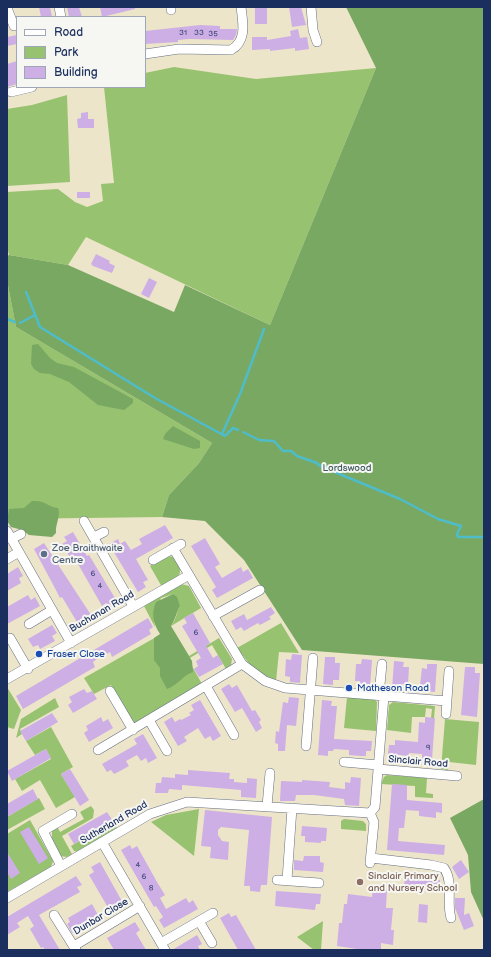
<!DOCTYPE html>
<html>
<head>
<meta charset="utf-8">
<style>
	body { margin:0 }
	#map { position:relative; width:491px; height:957px; overflow:hidden; background:#ede5c9; font-family:"Balsamiq Sans",sans-serif }
	canvas { display:block }
	.frame { position:absolute; inset:0; border:8px solid #1b2f5e; pointer-events:none }
	.legend { position:absolute; left:16px; top:16px; width:130px; height:72px; box-sizing:border-box; background:#f6f6f2; border:1px solid #9ea6b7; margin:0; padding:5px 7px; list-style:none; font-size:12px; color:#1b2f5e }
	.legend li { display:flex; align-items:center; gap:8px; height:20px }
	.legend b { width:20px; border:1px solid #9ea6b7 }
</style>
</head>
<body>
<div id="map">
<canvas width="491" height="957"></canvas>
<div class="frame"></div>
<ul class="legend">
<li><b style="height:5px;background:#fff"></b>Road</li>
<li><b style="height:11px;background:#97c26f"></b>Park</li>
<li><b style="height:11px;background:#cdafe5"></b>Building</li>
</ul>
</div>
<script>
const c = document.querySelector('canvas').getContext('2d');
c.lineJoin = 'round';
function fillPath(path, color) { c.fillStyle = color; c.fill(path, 'evenodd'); }
function trace(path, color, width, dash) { c.strokeStyle = color; c.lineWidth = width; c.lineCap = dash ? 'butt' : 'round'; c.setLineDash(dash || []); c.stroke(path); }
function write(font, color, halo, rows, align = 'center') {
  c.font = font + ' "Balsamiq Sans",sans-serif'; c.lineWidth = 4; c.setLineDash([]); c.textBaseline = 'middle'; c.strokeStyle = halo; c.fillStyle = color; for (const [text, x, y, turn = 0] of rows) {
    c.save(); c.translate(x, y); c.rotate((+turn || 0) * Math.PI / 180); c.textAlign = isNaN(turn) ? turn : align; if (halo) c.strokeText(text, 0, 0); c.fillText(text, 0, 0); c.restore();
  }
}
const green = new Path2D(`
	M174,67L256,79L376,68L270,325L86,237L68,265L9,255L7,246V192L58,189L75,202L87,207L103,201L101,184L114,183L104,87H145V73Z
	M67,95L70,182L7,186V109L32,105Z
	M7,280L16,327L212,443L199,463L169,495L162,517L7,519Z
	M167,556L175,557C186,577 178,576 162,587L150,566Z
	M181,584L189,586L201,608L171,626C177,618 176,613 180,606L173,594L161,598L154,620L155,627L144,606Z
	M281,623L299,653L279,652L276,681L254,670L237,648Z
	M172,628L189,656L219,638L232,659L231,665L226,669L212,645L188,659L202,684L136,723L132,722L111,685L94,694L84,678Z
	M7,687L21,710L14,729L7,727Z
	M347,697L375,700L377,702L376,731L344,728Z
	M55,698L59,707L20,729L22,734L16,738L21,719Z
	M393,702L435,706L434,718H431L432,709L426,708L425,717H412L411,733L387,730L389,705Z
	M445,719L479,722L476,765L449,762L448,770L441,769Z
	M51,727L73,767L61,774L75,797L56,808L40,780L22,791L15,779L51,759L46,749L35,755L26,741Z
	M387,775L427,778L426,793L433,794V798L415,797V786L381,784L384,777Z
	M39,798L45,809L7,830V817Z
	M91,806L94,810L93,818L62,836L72,854L67,857L60,856L52,841V831L57,826L60,832L84,819L80,812Z
	M199,809L194,856L151,822L166,815Z
	M344,819L363,821L366,824V831L341,829V821Z
	M30,820L53,861L51,867L7,892V834Z
	M113,821L117,828L78,852L74,851L71,846Z
	M323,921L321,950H314L297,937Z`);
const forest = new Path2D(`
	M346,7H484V664L302,650L244,560L205,521L162,517L169,495L199,463L212,443L16,327L7,280V256L9,255L68,265L174,312L185,285L270,325L376,68Z
	M38,344L50,358L57,363L74,367L133,399V403L124,410L98,405L69,382L50,374L40,373L34,369L31,364L32,345Z
	M173,426L200,441V448L194,449L163,439L165,434Z
	M32,501C47,500 47,507 58,508C61,517 55,524 56,533L52,537L29,535L22,530L11,527L7,521L9,509L24,508Z
	M173,594L177,597L180,606C176,613 176,618 171,626L192,661L193,672C183,675 178,685 167,689L160,676V668L154,660V638L160,634C153,623 151,614 156,602Z
	M484,799V921L471,892L468,855L450,818Z`);
const stream = new Path2D(`
	M26,292L40,327L155,398L225,436L233,428L238,430
	M7,319L15,322
	M20,323L35,315
	M243,432L259,440L274,441L283,451H291L297,456L317,463L320,466L400,499L438,519L461,526L457,534L458,537H484
	M222,434L240,394L264,329`);
const building = new Path2D(`
	M39,7H50L52,17H41Z
	M67,7H79L82,17H69Z
	M100,7H135V9L102,17Z
	M289,7H301L306,25L292,27Z
	M255,8H267V24H255Z
	M200,25L220,26V29H237L236,35L233,40L189,39L178,40V42L145,44V31Z
	M298,29L300,38L307,37L309,49L295,51V48L270,51V49L252,50V37H267V40L291,36L290,31Z
	M17,35V44L7,46V37Z
	M17,61V84L7,87V75L8,74L7,64Z
	M88,112V119H94V128H78L77,119L81,118V113Z
	M77,192H90V198H77Z
	M96,254L110,261L109,263L115,266L112,273L93,266L91,264Z
	M149,278L157,282L149,298L141,294Z
	M165,525L173,538L136,559L148,580L143,582L146,587L138,592L109,544L118,539L120,544L125,541L131,550L142,544L139,539Z
	M73,532L87,556L89,555L118,603L109,608L106,603L102,606L74,557L71,559L62,544L67,541L64,537Z
	M205,538L220,564L215,567L222,578L241,567L243,572L248,569L253,578L217,598L212,590L216,587L191,546Z
	M44,543L91,615L86,618L89,622L80,627L62,597L60,598L57,592L34,549Z
	M18,567L23,576L19,578L21,583L7,591V574Z
	M28,595L31,600L35,597L40,606L7,624V607Z
	M271,607L275,613L269,617L271,619L260,625L258,623L244,631L241,627L236,630L231,621L244,614L247,620Z
	M193,613L210,643L206,646L213,658L218,655L223,664L199,677L194,669L198,666L196,661L201,658L182,626L187,623L184,618Z
	M148,618L153,627L149,630L151,634L112,657L110,652L97,659L93,662L95,667L23,709L16,696Z
	M52,625L57,633L52,636L55,641L40,649L38,645L33,647L28,639Z
	M292,654L302,655L300,683L290,682V677L285,676L286,659L291,660Z
	M325,657H335V663H340L339,680H333V685L323,684Z
	M362,659L372,660L370,687H360V681H355L356,664H361Z
	M394,661L404,662L403,667H409L408,685L402,684V689H392Z
	M427,664H437L435,692L425,691L426,686L420,685L422,668L427,669Z
	M465,667H475V673H480L477,717L461,715Z
	M229,684L232,688L237,685L252,711L255,710L261,720L259,722L262,728L256,732L242,708L235,712L221,689Z
	M84,689L87,693L92,691L97,699L73,713L68,705L72,702L69,697Z
	M289,697L299,698L296,726L287,725L285,751H278V744L275,743L276,731L279,732L283,702L288,703Z
	M200,700L221,736L213,741L210,736L205,739L198,728L184,737L187,741L178,746L164,722L172,717L175,722L180,719L181,720L191,715L189,713L194,710L191,705Z
	M322,700L332,701L331,706H337L334,739L372,741L371,751H366V756H361L349,755V750L334,749L333,751H328V756L318,755Z
	M52,713L58,722L26,741L20,731Z
	M101,717L103,722L108,719L113,728L89,742L84,733L88,730L86,726Z
	M425,717L435,718L432,760L422,759V754L409,753V756L388,754L389,745H395V740L418,742L419,722L425,723Z
	M143,734L157,758L148,763L146,758L141,761L137,755L126,761L129,766L120,771L114,774L111,770L107,772L102,764L137,744L134,739Z
	M46,749L51,758L12,781L7,771Z
	M70,769L89,800L80,806L61,774Z
	M188,770L230,773L229,779H234V782L247,783V778L257,779L256,798L241,797V790L182,785V790L169,789L168,793H155L156,783H161L162,777L175,778V774L188,775Z
	M351,777L361,778L359,806L345,805L344,799L314,795H296L295,801H280L281,781L302,782V780L330,782L329,787L345,789V782L350,783Z
	M392,784L407,785V800L442,803V813L436,812V818L419,816V811L406,810L404,828H399L398,841L445,845L444,855L387,850Z
	M33,789L38,799L7,817V804Z
	M205,810L272,817L267,885H261L260,892L250,891V886H244L249,830L221,827L218,830V835L222,841L229,842L228,860L210,858L211,847L201,846Z
	M107,812L113,821L74,844L68,834Z
	M302,826L327,828L326,841H321V843L305,842V836H301Z
	M29,827L48,858L39,864L20,832Z
	M130,845L132,849L137,846L157,882L165,895L160,898L166,909L186,898L189,903L193,900L198,909L164,928L159,920L163,917L156,906L154,907L121,850Z
	M7,852L20,873L11,879L7,872Z
	M304,856H320V862L324,863L323,872L294,870V860L303,861Z
	M461,860L469,872L459,879L452,867Z
	M100,862L123,903L110,911L89,875L94,872L91,867Z
	M76,876L82,885L77,887L80,892L39,915L60,950H45L43,947L41,948L30,929L34,926L28,916L17,923L20,927L7,935V917Z
	M405,876L440,880L439,891L404,887Z
	M373,887L387,889L386,908H393L391,930H394L393,945L381,943V950H364L337,946L339,923H342L344,904H347L348,894L372,897Z
	M276,891L321,894L320,904H316L315,910L275,906Z
	M455,898H465L464,915L469,913L474,926L464,930L455,908Z
	M92,904L99,917L72,933L67,924L70,922L68,918Z
	M419,904L428,905L427,923L418,922Z
	M229,913L231,917L236,915L256,950H238L220,918Z
	M135,922L140,930L136,933L146,950H114L107,938Z
	M197,935L202,944L198,946L200,950H172Z`);
const street = new Path2D(`
	M59,7L61,17
	M171,7V10
	M311,7L313,30L317,42
	M7,8L14,26
	M145,54L179,49L231,50C247,41 243,23 241,7
	M11,92L32,87
	M84,521L133,606
	M7,531L71,643
	M94,537L104,532
	M11,539L21,534
	M173,548L242,664L265,681L285,688L447,701
	M7,559L19,552
	M153,560L181,544
	M213,616L260,590
	M29,624L52,610
	M10,638L28,669
	M7,679L189,575
	M206,686L234,735
	M110,691L133,730
	M379,695L382,664
	M446,714L449,671
	M149,720L167,751
	M306,746L313,658
	M98,750L242,664
	M344,762L378,765
	M378,769L457,776
	M267,806L270,773
	M370,813L375,807L384,696
	M102,842L165,950
	M371,858L431,865L444,868C454,882 446,903 451,918
	M370,863L374,822L370,813
	M61,866L43,831L72,814
	M277,880L319,883
	M287,880L292,808
	M7,898L150,814L187,802L370,813
	M54,915L76,950
	M199,921L212,943
	M161,943L213,913
	M74,946L140,906`);
const markers = [
	[44,554,4,"#5c6f8a"],
	[39,654,4,"#1a4fb4"],
	[349,688,4,"#1a4fb4"],
	[360,882,4,"#8d6e63"]
];
const numberNames = [
	["31",183,33],
	["33",199,33],
	["35",213,34],
	["6",93,574],
	["4",100,586],
	["6",196,633],
	["9",428,748],
	["4",138,865],
	["6",144,877],
	["8",151,888]
];
const parkNames = [
	["Lordswood",347,468]
];
const serviceNames = [
	["Zoe Braithwaite",52,548],
	["Centre",52,560]
];
const streetNames = [
	["Buchanan Road",102,612,-30],
	["Sinclair Road",418,762,5],
	["Sutherland Road",114,823,-30],
	["Dunbar Close",101,917,-31]
];
const transitNames = [
	["Fraser Close",47,654],
	["Matheson Road",357,688]
];
const educationNames = [
	["Sinclair Primary",368,876],
	["and Nursery School",368,888]
];
fillPath(green, '#97c26f');
fillPath(forest, '#79a862');
trace(stream, '#4fbcc9', 2.5);
fillPath(building, '#cdafe5');
trace(street, '#646f83', 10);
trace(street, '#fff', 9);
for (const [x, y, r, color] of markers) { const dot = new Path2D(); dot.arc(x, y, r, 0, 2 * Math.PI); c.fillStyle = color; c.fill(dot); trace(dot, '#f6f6f2', 1.5); }
write('8px', '#484f80', null, numberNames);
write('10px', '#405b63', '#f6f6f2', parkNames);
write('10px', '#4e5e75', '#f6f6f2', serviceNames, 'left');
write('10px', '#1b2f5e', '#f6f6f2', streetNames);
write('10px', '#164399', '#f6f6f2', transitNames, 'left');
write('10px', '#785e54', '#f6f6f2', educationNames, 'left');
</script>
</body>
</html>
